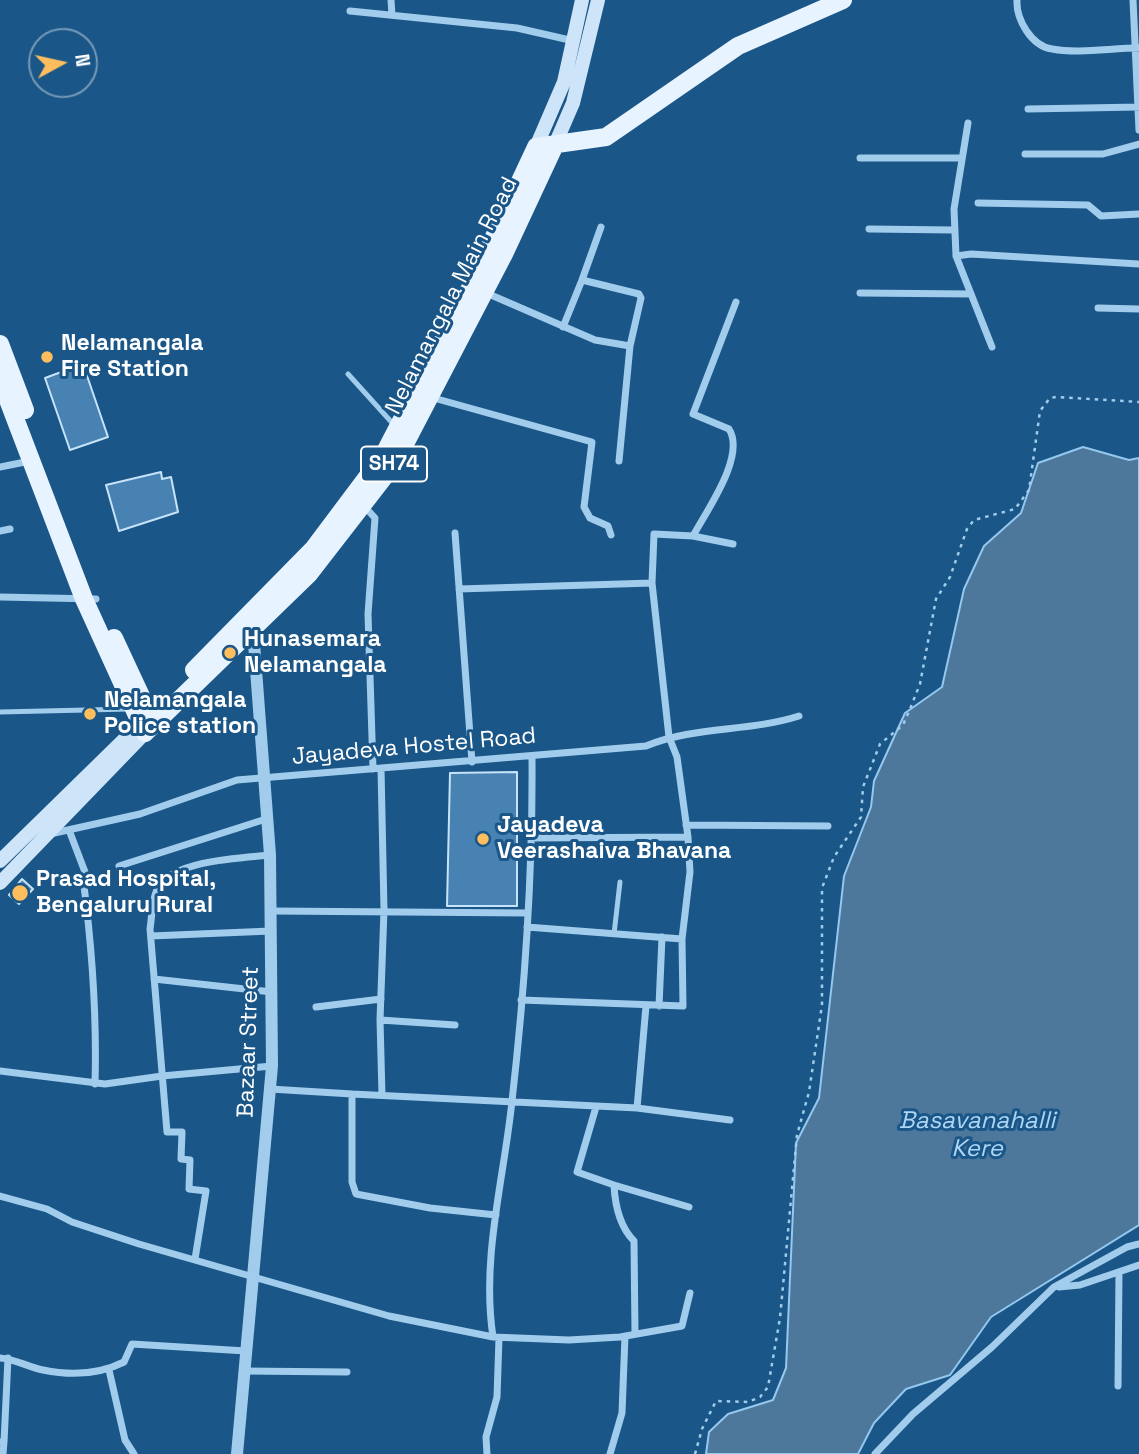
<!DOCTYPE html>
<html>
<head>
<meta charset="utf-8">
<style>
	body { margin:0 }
	#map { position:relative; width:1139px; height:1454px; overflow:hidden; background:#1a5687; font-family:"Space Grotesk",sans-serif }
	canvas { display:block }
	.north { position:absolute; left:28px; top:28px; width:70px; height:70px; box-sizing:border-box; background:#1a5687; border:2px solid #769ab7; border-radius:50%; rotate:82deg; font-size:19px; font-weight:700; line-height:28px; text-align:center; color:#fff }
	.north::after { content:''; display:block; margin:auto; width:24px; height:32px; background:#ffbe5d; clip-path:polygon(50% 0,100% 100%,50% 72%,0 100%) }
</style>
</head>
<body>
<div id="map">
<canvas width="1139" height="1454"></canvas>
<div class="north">N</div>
</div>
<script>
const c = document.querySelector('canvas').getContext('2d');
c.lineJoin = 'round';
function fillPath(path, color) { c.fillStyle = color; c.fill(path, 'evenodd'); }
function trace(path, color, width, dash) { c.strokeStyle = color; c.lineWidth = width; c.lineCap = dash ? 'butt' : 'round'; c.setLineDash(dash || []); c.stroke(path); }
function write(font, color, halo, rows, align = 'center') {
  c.font = font + ' "Space Grotesk",sans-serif'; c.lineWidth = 6; c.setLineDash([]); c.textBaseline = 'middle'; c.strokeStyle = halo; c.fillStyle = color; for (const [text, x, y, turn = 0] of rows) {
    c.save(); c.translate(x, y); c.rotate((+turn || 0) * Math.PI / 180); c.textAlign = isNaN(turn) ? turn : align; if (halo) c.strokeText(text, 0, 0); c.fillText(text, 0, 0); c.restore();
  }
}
const water = new Path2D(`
	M1083,447L1129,460L1139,458V1225L991,1317L950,1375L906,1389L874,1423L858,1454H706L709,1432L728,1414L773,1400L786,1368L796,1143L819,1098L844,876L871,807L874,781L905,713L942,687L964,589L984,546L1021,513L1038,463Z`);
const building = new Path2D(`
	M83,364L108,437L70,450L45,378Z
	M161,472L162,479L171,477L178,512L119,531L106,485Z
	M517,772V906H447L450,773Z
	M22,879L33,889L19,904L9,895Z`);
const path = new Path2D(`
	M695,1454L702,1429L716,1401L748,1402L760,1397L768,1387L780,1318L797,1135L809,1092L822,1005V888L834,857L861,817L863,787L880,744L903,725L910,709L920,684L936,599L950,577L967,529L974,520L1015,509L1029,490L1040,411L1050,398L1056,397L1139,402`);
const service = new Path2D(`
	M348,374L395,426
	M0,712L130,709
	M614,934L620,882`);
const minor = new Path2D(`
	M391,0L392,15
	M1017,0C1016,19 1031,46 1052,49C1079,54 1111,48 1139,48
	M1133,0L1139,130
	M350,11L517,28L574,41
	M1028,109L1139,107
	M1025,154H1103L1139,144
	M860,158H962
	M978,203L1088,205L1101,216L1139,214
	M869,229L953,230
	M956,256L954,209L968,123
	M582,280L601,227
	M484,292L595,340L630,346
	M860,293L971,294
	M1098,308L1139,309
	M563,327L582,280L639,294L641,298L630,346L619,461
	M992,347L956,256L971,254L1139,264
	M430,397L592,442L584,507L590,518L608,526L611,535
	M0,467L30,461
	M363,505L375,518L368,614L373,769
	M0,531L10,529
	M455,533L472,762
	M693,536C707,510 746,456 729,429L693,414L736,302
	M459,589L652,583
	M0,597L96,599
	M381,768L384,910L380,1020L382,1095
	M686,825L828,826
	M69,830L85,872L83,878C92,947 97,1014 95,1084
	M50,834L140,814L237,780L646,746C694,726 749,732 799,716
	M532,838L688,837
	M119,866L266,819
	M272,911L528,913
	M527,927L682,939
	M151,936L271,931
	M154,979L272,992
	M521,1000L683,1006L682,939L690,872L688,837L677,757L669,737L652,583L654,534L693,536L733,544
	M659,1006L662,937
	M316,1007L381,999
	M380,1020L455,1025
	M0,1071L105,1084L162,1076L272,1066
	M270,1089L352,1094
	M596,1107L577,1172L614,1185C615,1205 619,1226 634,1241L635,1334
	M637,1108L646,1006
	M614,1185L689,1207
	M0,1196L47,1209L72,1222L139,1244L389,1316L493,1337L569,1340L620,1337L682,1326L690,1293
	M496,1215L430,1208L356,1194L352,1182V1094L637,1108L730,1120
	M195,1259L206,1191L189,1189L190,1160L181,1159L182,1132H167L150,929C152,916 152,897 159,886C176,860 242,858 270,855
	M1059,1287L1080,1285L1139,1265
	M493,1337C481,1258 504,1179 512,1101C525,987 533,872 532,757
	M0,1358C15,1359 28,1367 43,1370C72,1376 98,1375 124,1362L132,1344L246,1351
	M109,1370L125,1440L134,1454
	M244,1371L347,1372
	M1118,1386L1119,1272
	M0,1442H4L8,1358
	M3,1454L4,1442
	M487,1454L486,1437L497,1397L499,1338
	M610,1454L622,1413L625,1336
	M875,1454L913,1414L992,1347L1054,1287L1127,1247L1139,1244`);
const tertiary = new Path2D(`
	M237,1454L272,1066L270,855L253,630`);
const secondary = new Path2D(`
	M536,147L564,82L582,0
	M554,147L573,103L598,0
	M0,861L139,725
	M0,883L145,733`);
const primary = new Path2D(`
	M0,344L25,410
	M0,379L84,599L145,733L309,574L395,463L505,252L554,147
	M114,638L154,724
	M194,670L314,548L383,456L469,290L536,147L606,137L738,46L843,0`);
const markers = [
	[47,357,7,"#ffbe5d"],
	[230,653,7,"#ffbe5d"],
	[90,714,7,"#ffbe5d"],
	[483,839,7,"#ffbe5d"],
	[20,893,9,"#ffbe5d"]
];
const shields = [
	[394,464,66]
];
const shieldNames = [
	["SH74",394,464]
];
const streetNames = [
	["Nelamangala Main Road",452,296,-63],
	["Jayadeva Hostel Road",414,747,-5],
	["Bazaar Street",249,1042,-88]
];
const poiNames = [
	["Nelamangala",61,344],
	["Fire Station",61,370],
	["Hunasemara",244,640],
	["Nelamangala",244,666],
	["Nelamangala",104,701],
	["Police station",104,727],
	["Jayadeva",497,826],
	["Veerashaiva Bhavana",497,852],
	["Prasad Hospital,",36,880],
	["Bengaluru Rural",36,906]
];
const waterNames = [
	["Basavanahalli",977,1121],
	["Kere",977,1149]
];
fillPath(water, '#4d789c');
trace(water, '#94c8ef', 2);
fillPath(building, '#4782b2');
trace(building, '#c7e3f9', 2);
trace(path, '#a1ccec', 2.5, [3.5, 5]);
trace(service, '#a1ccec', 5);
trace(minor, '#a1ccec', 7);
trace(tertiary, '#a1ccec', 12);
trace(secondary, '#cee5f9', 14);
trace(primary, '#e7f3ff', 18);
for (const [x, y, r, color] of markers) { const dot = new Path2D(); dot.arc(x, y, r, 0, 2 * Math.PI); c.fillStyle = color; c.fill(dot); trace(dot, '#1a5687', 2.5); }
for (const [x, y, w] of shields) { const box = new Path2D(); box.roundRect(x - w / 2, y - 17.5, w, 35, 5); c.fillStyle = '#1a5687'; c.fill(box); trace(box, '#fff', 2); }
write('bold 21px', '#fff', null, shieldNames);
write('23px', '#fff', '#1a5687', streetNames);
write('bold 23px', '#fff', '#1a5687', poiNames, 'left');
write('italic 24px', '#add5f4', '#1a5687', waterNames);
</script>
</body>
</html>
